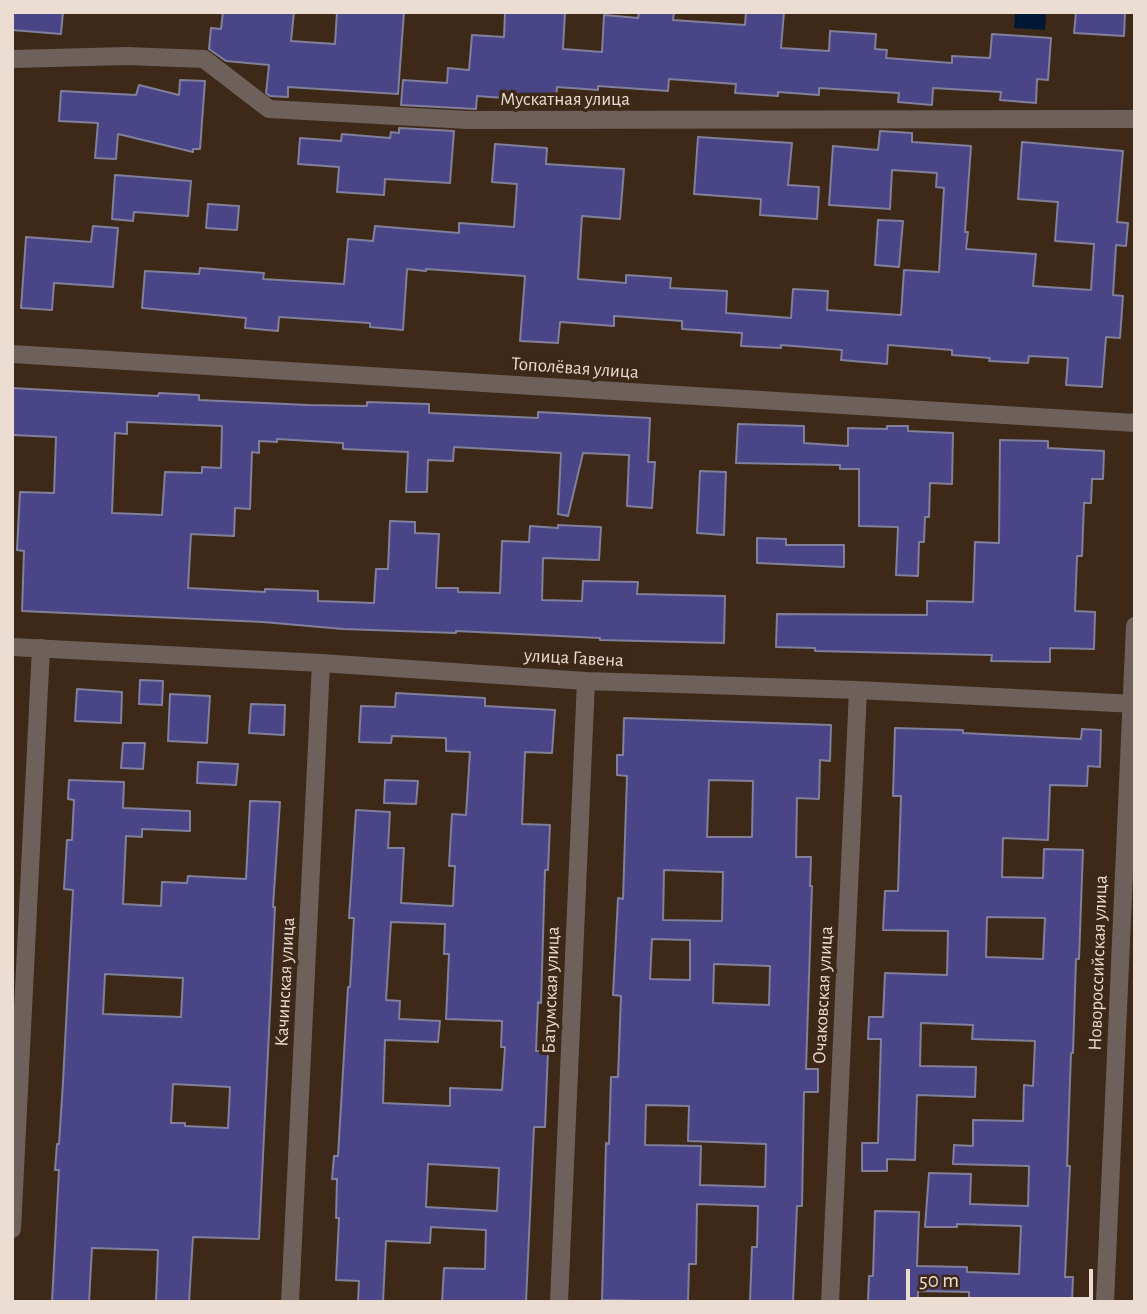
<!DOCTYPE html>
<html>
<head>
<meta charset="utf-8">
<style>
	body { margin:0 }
	#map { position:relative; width:1147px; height:1314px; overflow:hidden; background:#3e2818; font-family:"Alegreya Sans",sans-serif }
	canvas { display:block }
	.frame { position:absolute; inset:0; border:14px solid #ebddd2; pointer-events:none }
	.scale { position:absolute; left:906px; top:1269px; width:187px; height:32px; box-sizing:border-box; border:4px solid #ebddd2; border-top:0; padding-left:9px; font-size:21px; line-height:24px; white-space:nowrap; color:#ebddd2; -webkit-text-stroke:5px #3e2818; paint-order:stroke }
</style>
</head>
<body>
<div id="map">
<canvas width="1147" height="1314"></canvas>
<div class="frame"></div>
<div class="scale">50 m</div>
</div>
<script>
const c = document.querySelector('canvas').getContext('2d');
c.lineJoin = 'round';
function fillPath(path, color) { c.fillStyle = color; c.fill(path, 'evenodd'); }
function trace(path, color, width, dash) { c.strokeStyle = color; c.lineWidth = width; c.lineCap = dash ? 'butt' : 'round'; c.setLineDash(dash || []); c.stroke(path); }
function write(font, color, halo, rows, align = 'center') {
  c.font = font + ' "Alegreya Sans",sans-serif'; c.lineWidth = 7; c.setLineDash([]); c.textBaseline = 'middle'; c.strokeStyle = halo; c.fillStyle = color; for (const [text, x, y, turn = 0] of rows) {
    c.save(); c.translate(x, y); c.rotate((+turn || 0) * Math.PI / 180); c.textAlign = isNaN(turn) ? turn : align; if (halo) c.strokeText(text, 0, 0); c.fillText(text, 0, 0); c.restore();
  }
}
const water = new Path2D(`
	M1015,12L1046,13L1045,30L1014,28Z`);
const building = new Path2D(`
	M12,12H63L61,34L12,30Z
	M223,12H294L291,41L335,44L337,12H404L398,94L288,87V97L270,96L266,93L269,65L226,61L209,49L211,28L221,29Z
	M505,12H565L563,49L602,52L604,15L638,18L639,12H674L673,20L745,25L746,12H784L781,48L829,51L830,31L876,34L875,49L887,50L886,58L952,63V56L990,58L992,34L1051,38L1048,80L1037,79L1036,103L1000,100L1001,92L933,88L932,105L898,102L899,93L819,88V95L778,92V96L735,93L736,84L669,79L668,91L598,86V90L557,87L556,102L477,96L476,109L401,105L403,80L447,83L448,68L469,70L472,35L504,37Z
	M1076,12H1125L1124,36L1074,33Z
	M180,80L205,81L200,149H193V152L118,134L116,159L95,158L98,123L59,121L61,91L136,95L139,85L179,95Z
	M399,128L454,131L450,183L385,179L384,195L337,192L339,167L298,164L300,138L341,141L342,134L390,138L391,132L399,133Z
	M880,131L912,133V142L971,146L965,232H968L966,249L1036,254L1033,286L1091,290L1094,244L1055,241L1058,202L1018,199L1022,142L1123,151L1117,222L1128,223L1126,246L1116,245L1113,295L1123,296L1120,338L1106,337L1102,387L1066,385L1068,358L1029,356L1028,363L989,361L990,358L952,355V350L888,345L887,364L841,360L842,350L781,345V348L741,346L742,333L682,329V321L614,316V326L560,322L558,343L520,341L525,276L426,269V271L407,269L403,330L370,327V323L279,317L278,331L245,328L246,318L142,308L145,271L199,274L200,268L264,273L263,279L344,284L348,239L373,241L375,226L459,233V223L514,227L517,184L492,182L495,144L547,148L546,164L624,169L620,219L582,216L578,279L626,283V275L671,278L670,288L727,291L726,313L791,318L793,289L828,291L827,310L901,315L904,270L939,272L944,188L936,187L937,173L892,170L890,209L829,205L833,146L878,150Z
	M698,137L792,143L788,185L819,187L817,219L760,215L761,199L694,194Z
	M115,175L191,181L188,216L134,212L133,221L112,219Z
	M208,204L239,206L237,230L206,228Z
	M878,220L903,221L899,267L875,265Z
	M93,226L118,228L113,287L54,283L52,310L21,308L26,237L91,242Z
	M12,388L158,396L159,393L199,395V400L308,405L367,406V402L429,404V413L538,418V412L650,418L648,462H655L652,508L627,506L629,455L583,453L568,516L558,514L561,453L454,447L453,461L428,460L427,492H406L408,452L343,449V443L277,439V442L259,441V453L252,452L250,509L235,508L234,536L191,534L188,588L265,592V589L318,591V601L374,603L376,569H388L390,521L415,522V533L439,534L436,588H458V592L500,593L502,541L529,542L530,526L558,528V525L601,527L599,560L543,558L542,600L582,601L583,581L638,582L637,594L725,596L724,643L600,640V638L456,631V633L343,629L263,622L22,611L24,551L17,550L20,492L54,493L56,437L12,435ZM127,422L222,426L221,468L202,467V473L165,472L162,515L112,513L115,433L127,434Z
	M738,424L804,426V443L848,446V428L887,429V426H908V431L953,433L952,484L930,483L929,517H925L924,542H919L918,576L896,575L898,527L859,526V469H840V465L736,463Z
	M1000,440L1048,441V448L1104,451L1103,479H1092L1091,503H1084L1082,556H1077L1075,611L1095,612L1094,649L1050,648V662L991,661L992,655L815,651V648L776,647L777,614L927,615V601L973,602L975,542L999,543Z
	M700,471L726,472L724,535L697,533Z
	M757,538L786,539V545H844V567L757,563Z
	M140,680L163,681L162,705L139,704Z
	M77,689L122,692L121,723L75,721Z
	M396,693L485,698V706L555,710L552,753L525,752L522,824L550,825L548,870H545L541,1003L538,1002L536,1051H548L545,1127H534L526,1302H442L444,1268L485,1269L486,1230L431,1227L430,1243L386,1241L383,1302H358L359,1281L336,1280L339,1218H336L337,1179H332L334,1156H338L348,987H350L354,918H349L356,810L390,812L388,848H404L401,903L453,906L455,866H449L452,814L466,815L470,752L446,751V738L392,736L391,743L359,742L361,706L395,707ZM391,922L445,924L444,954H449L446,1019L502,1021L501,1047H505L502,1090L450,1088V1106L383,1103L385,1040L438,1042L440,1021L399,1019L400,1001L386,1000ZM428,1164L499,1168L497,1211L426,1207Z
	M170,694L210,696L207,743L168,741Z
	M251,704L285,705L284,735L249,733Z
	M624,718L831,725L830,761L820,760L819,799L797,798L796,857H811L810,886H812L806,1069H818V1092H804L802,1206H797L793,1302H750L752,1247H757L758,1206L697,1204L696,1264H689L688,1302L602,1300L606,1143L609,1144L611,1077H618L621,996L613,995L618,898L623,899L627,776L617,775V755H623ZM709,780L753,781L752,837H707ZM664,870L723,872L722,921L663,920ZM652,939L690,940V980L650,979ZM714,964L770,966L769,1005L713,1003ZM646,1105L689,1106L688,1141L766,1144L765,1187L700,1185L701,1146L645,1145Z
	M895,728L963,730V733L1081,739L1082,729L1101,730L1100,767L1088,766L1087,786L1050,785L1048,840L1003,838L1002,877L1043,878L1044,849L1083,850L1079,959H1076L1073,1053H1071L1067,1166H1070L1065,1277H1073L1072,1302L1004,1299V1302H969V1292L918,1291V1302H868L869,1276H873L875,1211L919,1212L917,1266L967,1267V1272L1019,1274L1021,1226L957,1224V1227H925L929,1173L971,1174L970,1204L1028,1206L1029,1166L953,1164L954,1145L973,1146V1120L1023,1121L1024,1085L1033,1086L1035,1041L972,1039L973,1025L921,1023L920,1066L976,1067L975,1097L917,1095L915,1160L887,1159V1171H862V1143H878L881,1039H868L869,1017H883L885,973L947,975L948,931L883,930L885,891H898L901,796H893ZM987,917L1045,918L1043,959L986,957Z
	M123,743H145L143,769L121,768Z
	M198,762L238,764L236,785L197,783Z
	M69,780L124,782L123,808L190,811V831L142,829V837L126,836L123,904L161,906L162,882L187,883L188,876L246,879L250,801L280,802L273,907H275L259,1239L193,1237L189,1302H156L158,1250L92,1248L89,1302H52L59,1170H55L57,1144H59L63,1082L73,890L64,889L67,840H72L74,800L68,799ZM105,974L183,978L181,1017L103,1014ZM173,1084L230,1087L228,1128L185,1126V1123H171Z
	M385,780L418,781L416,804L384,803Z`);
const minor = new Path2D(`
	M12,59L127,56L204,59L269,109L468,120L1135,119
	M12,354L1135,423
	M12,647L321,663L586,681L858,690L1135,704
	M12,1229L41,648
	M290,1302L321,663
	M559,1302L586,681
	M830,1302L858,690
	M1105,1302L1135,626`);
const streetNames = [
	["Мускатная улица",565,99],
	["Тополёвая улица",575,368,4],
	["улица Гавена",574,658,3],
	["Новороссийская улица",1098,963,-88],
	["Качинская улица",285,982,-87],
	["Батумская улица",551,990,-88],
	["Очаковская улица",823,995,-87]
];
fillPath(water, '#001834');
fillPath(building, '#4a4586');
trace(building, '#80809c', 2);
trace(minor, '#6e615c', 18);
write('19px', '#ebddd2', '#3e2818', streetNames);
</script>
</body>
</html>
